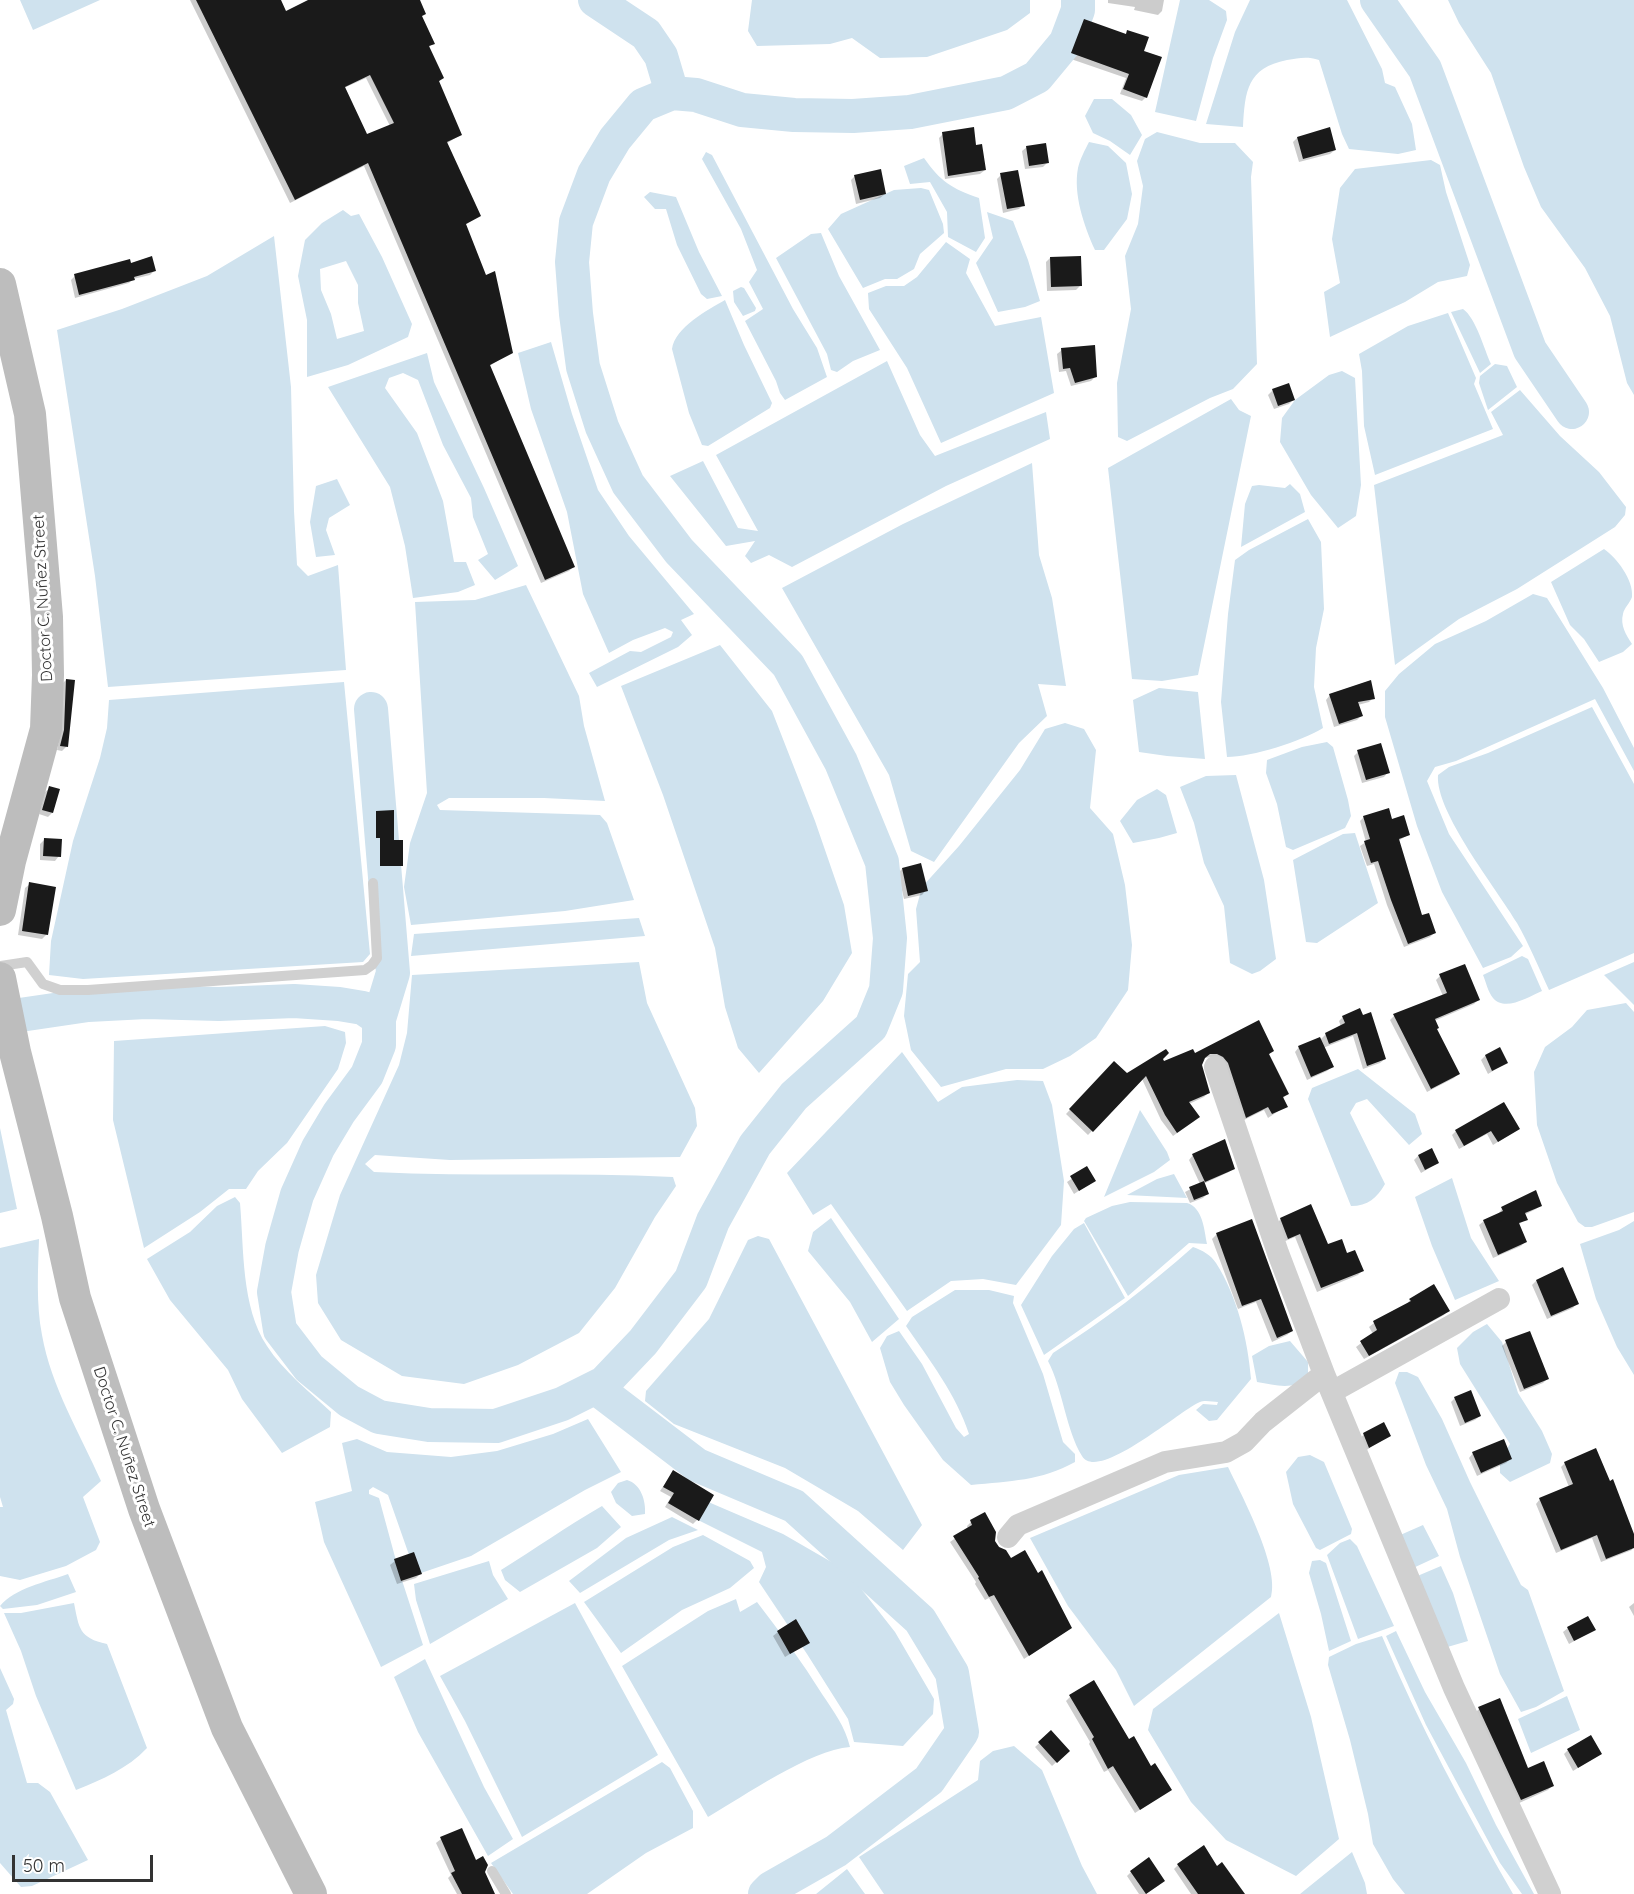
<!DOCTYPE html>
<html>
<head>
<meta charset="utf-8">
<style>
	body { margin:0 }
	#map { position:relative; width:1634px; height:1894px; overflow:hidden; background:#fff; font-family:Quicksand,sans-serif }
	canvas { display:block }
	.scale { position:absolute; left:12px; top:1855px; width:141px; height:27px; box-sizing:border-box; border:3px solid #333; border-top:0; padding-left:8px; font-size:18px; line-height:21px; white-space:nowrap; color:#333; -webkit-text-stroke:4px #fff; paint-order:stroke }
</style>
</head>
<body>
<div id="map">
<canvas width="1634" height="1894"></canvas>
<div class="scale">50 m</div>
</div>
<script>
const c = document.querySelector('canvas').getContext('2d');
c.lineJoin = 'round';
function fillPath(path, color) { c.fillStyle = color; c.fill(path, 'evenodd'); }
function trace(path, color, width, dash) { c.strokeStyle = color; c.lineWidth = width; c.lineCap = dash ? 'butt' : 'round'; c.setLineDash(dash || []); c.stroke(path); }
function write(font, color, halo, rows, align = 'center') {
  c.font = font + ' Quicksand,sans-serif'; c.lineWidth = 6; c.setLineDash([]); c.textBaseline = 'middle'; c.strokeStyle = halo; c.fillStyle = color; for (const [text, x, y, turn = 0] of rows) {
    c.save(); c.translate(x, y); c.rotate((+turn || 0) * Math.PI / 180); c.textAlign = isNaN(turn) ? turn : align; if (halo) c.strokeText(text, 0, 0); c.fillText(text, 0, 0); c.restore();
  }
}
const water = new Path2D(`
	M20,0H100L33,30Z
	M752,0H1030V13L1007,30L927,57L880,58L852,38L830,44L757,46L748,31Z
	M1180,0H1209L1226,11L1227,20L1213,58L1196,121L1155,112Z
	M1250,0H1347L1382,69L1385,83L1395,87L1412,124L1416,150L1398,154L1349,149L1342,134L1319,60C1307,56 1299,58 1287,60C1247,68 1245,91 1243,127L1206,124L1235,32Z
	M1448,0H1634V395L1627,383L1610,316L1585,268L1541,207L1524,167L1491,73L1459,23Z
	M1094,99H1112L1131,115L1142,135L1130,155L1110,141L1093,133L1085,116Z
	M1157,132L1200,143H1235L1253,162L1251,177L1257,364L1233,389L1210,398L1127,441L1118,437L1117,383L1131,309L1125,256L1138,224L1143,186L1137,161L1145,139Z
	M1089,142L1108,146L1126,163L1132,194L1127,219L1104,250H1095C1084,226 1073,194 1078,168C1080,159 1085,150 1089,142Z
	M706,152L712,155L793,309L817,348L827,377L785,400L780,393L776,381L745,321L763,309L749,282L757,270L741,229L702,159Z
	M924,158C941,182 951,188 979,198L985,238L976,252L948,237L947,212L930,182L910,184L904,166Z
	M1431,160L1440,165L1446,192L1470,265L1467,276L1438,282L1405,302L1330,337L1324,292L1340,283L1332,239L1340,188L1355,169Z
	M921,188L929,190L943,224L944,233L920,254L914,269L897,279H885L863,288L828,229L841,214L894,190Z
	M650,192L676,197L699,252L722,296L707,299L701,294L677,245L666,209H655L644,197Z
	M343,210L351,216L359,214L382,257L412,324L408,337L348,365L307,377V320L298,276L305,240L322,223ZM346,261L358,285V303L364,331L337,339L331,314L321,290L320,269Z
	M987,212L1013,221L1028,260L1040,301L1025,307L998,312L976,263L993,238Z
	M821,233L839,276L880,350L853,361L837,372L831,370L827,354L776,258L811,234Z
	M274,236L291,387L294,511L297,565L308,576L338,565L346,670L108,687L95,576L57,330L122,309L207,276Z
	M946,242L970,259L966,273L995,326L1041,317L1054,393L941,443L907,368L869,309L868,293L886,286H904L917,277Z
	M741,287L744,288L756,308L755,311L743,316L734,302L733,291Z
	M725,300L744,345L772,403L770,408L708,446L702,445L689,413L672,349C675,327 708,310 725,300Z
	M1463,309C1476,318 1484,349 1491,364L1480,373L1451,312Z
	M1448,313L1476,378L1474,384L1493,429L1375,475L1364,426L1362,371L1359,354L1408,326Z
	M551,342L572,414L598,490L629,536L694,614L681,620L692,635L678,647L597,687L589,673L630,651L641,652L671,637L673,632L665,628L633,640L609,653L583,594L567,512L531,409L518,353Z
	M427,353L434,382L484,488L518,566L495,580L478,560L488,554L473,517L471,498L443,445L418,380L403,373L389,378L385,388L417,433L443,501L454,562H466L475,585L458,592L413,598L405,546L390,487L328,387Z
	M887,361L920,435L935,456L1046,412L1050,439L946,486L792,567L769,555L751,563L745,556L755,541L726,546L670,476L703,461L738,528L758,531L716,455Z
	M1495,364L1507,366L1517,387L1488,410L1479,383L1480,376Z
	M1342,371L1355,378L1361,485L1356,516L1338,528L1311,495L1280,442L1282,418L1295,400L1329,375Z
	M1520,390L1560,436L1599,472L1626,507L1625,515L1615,527L1517,589L1459,619L1395,665L1374,485L1503,435L1491,412Z
	M1231,399L1239,410L1251,416L1198,675L1162,681L1132,679L1108,468Z
	M1032,463L1039,555L1052,598L1066,686L1038,684L1047,716L1019,743L934,862L911,851L889,775L782,588L903,524Z
	M337,479L350,505L329,518L326,530L335,555L316,557L310,522L316,486Z
	M1290,484L1300,494L1305,512L1241,547L1245,504L1252,486L1259,485L1285,488Z
	M1308,519L1321,542L1324,609L1316,648L1314,687L1323,728C1302,741 1252,757 1227,757L1221,702L1228,614L1235,560L1249,550Z
	M1604,549C1616,557 1634,580 1632,597C1630,603 1624,608 1623,614C1620,625 1626,635 1632,644L1623,652L1599,662L1584,639L1570,625L1551,582Z
	M526,585L579,696L584,726L605,801L544,798H449L437,805L440,810L600,815L607,823L634,900L565,911L411,925L404,887L410,843L427,793L415,602L475,600Z
	M1533,594L1547,598L1603,688L1634,748V771L1595,699L1456,761L1435,767L1427,781L1449,834L1523,946L1511,957L1483,968L1442,892L1417,826L1385,717V691L1399,674L1435,644L1486,621Z
	M720,645L772,711L815,821L844,905L852,953L823,1001L759,1073L738,1048L725,1007L715,948L663,795L621,686Z
	M344,682L370,954L363,962L83,979L49,975L51,941L73,841L100,758L107,728L109,700Z
	M1159,688L1198,692L1205,759L1167,756L1139,752L1133,700Z
	M1592,707L1634,784V953L1549,990C1539,968 1529,944 1517,923C1497,889 1435,812 1438,775L1449,767L1488,753Z
	M1065,723L1084,729L1096,750L1090,808L1113,834L1125,885L1132,945L1128,990L1096,1038L1070,1056L1043,1069H1006L941,1087L911,1050L904,1016L908,974L920,962L916,909L922,887L959,846L1020,770L1045,729Z
	M1327,742L1333,747L1348,800L1351,816L1345,828L1293,850L1286,847L1277,804L1266,773L1267,760L1302,747Z
	M1236,775L1264,880L1276,959L1260,971L1252,974L1230,963L1224,906L1204,863L1194,823L1180,787L1206,776Z
	M1157,789L1166,795L1177,833L1159,838L1133,843L1120,821L1137,800Z
	M1355,833L1378,903L1317,943L1306,942L1293,860L1343,834Z
	M639,918L645,936L411,956L414,934Z
	M1522,956L1528,959L1542,991C1528,997 1505,1012 1493,998C1488,992 1486,982 1483,975Z
	M639,962L647,1003L695,1108L697,1126L680,1157L450,1160L375,1155L365,1164L374,1172C474,1177 574,1172 673,1177L676,1186L655,1217L615,1288L579,1333L518,1365L464,1384L402,1376L341,1340L318,1303L316,1275L340,1195L399,1065L407,1033L412,975Z
	M1634,962V1005L1604,975Z
	M1626,1003L1634,1012V1212L1592,1227H1585L1578,1222L1557,1183L1537,1125L1534,1072L1545,1047L1572,1027L1587,1010Z
	M325,1026L345,1032L346,1043L338,1069L287,1143L258,1171L246,1189H229L200,1212L144,1248L113,1120L114,1041Z
	M902,1052L938,1102L962,1087L1017,1080L1043,1081L1052,1105L1064,1181L1061,1225L1016,1285L983,1279L951,1281L907,1311L831,1204L813,1215L787,1173Z
	M1358,1069L1415,1114L1422,1134L1409,1145L1367,1099L1356,1103L1350,1113L1385,1184C1377,1198 1368,1206 1351,1206L1308,1099L1312,1088Z
	M1140,1110L1167,1152L1170,1160L1154,1172L1104,1197Z
	M0,1128L17,1209L0,1213Z
	M1174,1174L1187,1198L1127,1195L1157,1179Z
	M1452,1178L1471,1238L1499,1281L1455,1300L1432,1246L1415,1197Z
	M235,1197L240,1203C244,1249 241,1307 267,1346C283,1371 310,1392 331,1412L330,1427L282,1453L242,1399L228,1370L170,1300L147,1259L190,1232L217,1206Z
	M1130,1202L1187,1203C1203,1208 1204,1229 1207,1244L1189,1243L1128,1296L1084,1221L1086,1218L1112,1206Z
	M831,1218L899,1319L872,1342L850,1302L808,1251L813,1232Z
	M1634,1221V1375L1617,1347L1596,1299L1580,1244L1619,1230Z
	M1084,1223L1125,1298L1044,1355L1021,1305L1052,1256L1074,1229Z
	M758,1236L769,1239L922,1525L903,1550L858,1511L785,1468L674,1424L645,1401L646,1391L709,1319L748,1240Z
	M39,1239C38,1270 36,1304 42,1335C51,1386 80,1434 101,1481L83,1497L100,1542L96,1550L66,1566L20,1580L0,1576V1507H3L0,1497V1248Z
	M1193,1247C1202,1250 1211,1255 1216,1263C1237,1296 1248,1340 1251,1379L1217,1420L1209,1421L1196,1410L1203,1404L1217,1405L1218,1402C1213,1402 1205,1400 1200,1402C1180,1410 1098,1483 1082,1456C1066,1430 1063,1390 1048,1361L1053,1353C1103,1321 1149,1286 1193,1247Z
	M955,1290H989L1014,1296L1013,1303L1043,1374L1063,1442L1075,1454V1462C1041,1481 1010,1481 971,1485L943,1460L904,1405L890,1382L880,1348L887,1336L899,1331L922,1364L956,1428L964,1437L969,1434C956,1394 930,1361 906,1326L912,1317Z
	M1487,1324L1502,1342L1518,1393L1542,1431L1552,1454L1550,1463L1510,1482L1500,1473V1460L1510,1444L1460,1364L1457,1348L1473,1332Z
	M1290,1341L1308,1362V1377C1293,1391 1276,1385 1257,1382L1252,1356L1269,1346Z
	M1399,1372H1407L1418,1377L1442,1419L1470,1482L1521,1585L1528,1590L1564,1691L1536,1707L1521,1712L1500,1674L1460,1557L1447,1509L1426,1465L1395,1383Z
	M588,1419L621,1472L585,1490L471,1556L418,1574L408,1552L388,1495L373,1487L369,1490V1494L379,1498L398,1568L423,1645L381,1667L324,1542L315,1502L352,1491L342,1443L357,1439L387,1452L451,1457L497,1451L553,1434Z
	M1310,1455L1324,1462L1352,1529L1351,1534L1320,1550L1316,1548L1293,1504L1286,1472L1298,1457Z
	M1228,1467C1242,1496 1280,1567 1271,1597L1134,1706L1116,1670L1068,1606L1030,1538L1179,1475Z
	M627,1480C641,1484 646,1501 645,1514L632,1516L616,1503L611,1492L618,1483Z
	M706,1501L783,1534L847,1571L895,1632L934,1699L933,1714L903,1746L854,1742L848,1719L807,1654L759,1582L766,1567L762,1552L694,1518Z
	M602,1506L621,1527L597,1548L520,1592L505,1580L501,1570C535,1549 567,1526 602,1506Z
	M672,1517L698,1530L669,1540L580,1593L569,1581L626,1538Z
	M1423,1525L1439,1556L1411,1569L1398,1536Z
	M703,1535L750,1561L754,1568L730,1588L682,1610L621,1653L584,1602L673,1547Z
	M1350,1539L1357,1546L1394,1626L1358,1639L1327,1555L1340,1543Z
	M1320,1560L1326,1563L1351,1641L1329,1651L1321,1614L1309,1573L1312,1561Z
	M489,1561L493,1575L508,1599L430,1644L416,1600L414,1584Z
	M1441,1566L1453,1593L1468,1641L1444,1648L1415,1577Z
	M68,1574L76,1592L37,1605L3,1609L0,1606C15,1588 46,1582 68,1574Z
	M736,1599L740,1612L757,1602C780,1632 802,1662 822,1694C834,1712 845,1726 850,1747C810,1750 744,1796 708,1817L622,1666L708,1611Z
	M74,1603C79,1628 79,1638 107,1644L147,1748C127,1769 103,1779 76,1790L36,1696L21,1651L4,1613H21Z
	M575,1603L658,1755L522,1837L465,1721L440,1676Z
	M1279,1613L1311,1717L1339,1839L1296,1876L1226,1840L1191,1802L1148,1730L1153,1709Z
	M1396,1631L1425,1692L1466,1763L1496,1825L1534,1894H1522L1500,1863L1426,1725L1386,1636Z
	M1382,1636C1419,1725 1465,1810 1513,1894H1405L1393,1879L1373,1844L1368,1814L1350,1740L1328,1665L1329,1657L1356,1644Z
	M425,1659L484,1787L513,1839L488,1856L418,1732L394,1677Z
	M0,1668L14,1699L13,1704L6,1710L27,1783H38L50,1792L88,1860L32,1886L21,1887L0,1863Z
	M1567,1696L1580,1730L1531,1753L1518,1719Z
	M1014,1746L1042,1770L1082,1866L1097,1894H884L859,1857L978,1780L980,1761L993,1751Z
	M662,1762L670,1768L693,1811V1828L646,1853L587,1894H513L491,1863Z
	M1352,1852L1365,1883L1367,1894H1300Z
	M847,1869L865,1894H816Z`);
const shadow = new Path2D(`
	M190,0H279L285,13L312,0H418L421,17L433,43L428,48L442,78L438,83L460,135L446,144L479,216L465,225L511,352L488,367L573,567L569,571L541,583L364,166L290,203ZM366,78L390,126L366,136L344,88Z
	M1108,0H1164L1162,11L1158,15L1134,10L1135,7L1108,3Z
	M1084,20L1125,35L1128,32L1142,52L1146,97L1142,101L1120,94L1126,78L1068,58L1080,25Z
	M943,134L975,147L985,170L980,174L945,179L939,138Z
	M1297,138L1335,150L1330,154L1299,162L1293,142Z
	M1027,147L1047,163L1043,167L1025,169L1022,151Z
	M1001,175L1023,205L1019,209L1003,213L997,179Z
	M855,176L885,194L880,198L856,204L851,180Z
	M1050,258L1080,286L1076,290L1047,291L1046,262Z
	M130,264L155,270L150,275L133,279L129,283L75,298L71,280L75,276Z
	M1062,350L1096,376L1091,381L1071,386L1066,371L1059,372L1057,354Z
	M1273,390L1293,400L1289,404L1274,409L1268,395Z
	M66,680V747L62,751L57,750L60,735L62,684Z
	M1330,695L1373,698L1369,702L1358,705L1361,716L1357,720L1334,727L1326,700Z
	M1358,752L1388,772L1384,777L1362,783L1354,756Z
	M50,788L52,813L48,817L39,814L45,792Z
	M377,812L393,842L401,866L397,870H377L376,842H372V816Z
	M1364,817L1391,820L1408,835L1398,841L1421,917L1434,933L1430,937L1404,947L1387,905L1374,864L1367,866L1360,846L1366,842L1360,821Z
	M45,839L59,856L55,861L40,860V844Z
	M902,869L926,890L922,895L904,899L898,873Z
	M30,884L47,934L42,939L18,935L25,888Z
	M1440,976L1478,1000L1474,1004L1434,1021L1435,1030L1458,1074L1454,1078L1427,1092L1390,1020L1394,1016L1443,996L1436,980Z
	M1343,1017L1385,1059L1380,1063L1363,1069L1353,1036L1323,1048L1332,1067L1327,1071L1307,1080L1295,1052L1299,1047L1320,1040L1326,1034L1341,1027L1339,1021Z
	M1272,1051L1268,1055L1287,1094L1282,1099L1286,1106L1268,1118L1264,1110L1242,1121L1212,1057L1204,1058L1200,1065L1208,1093L1204,1097L1189,1104L1194,1121L1173,1136L1161,1120L1142,1079L1088,1135L1066,1114L1114,1063L1126,1075L1161,1059L1163,1063L1194,1055Z
	M1485,1056L1506,1063L1488,1074L1481,1060Z
	M1518,1129L1493,1145L1487,1134L1459,1149L1452,1135L1456,1131Z
	M1193,1155L1233,1168L1229,1172L1203,1184L1207,1194L1203,1198L1190,1203L1185,1192L1200,1184L1189,1160Z
	M1418,1156L1438,1163L1421,1173L1414,1160Z
	M1087,1168L1095,1180L1074,1194L1067,1182Z
	M1541,1205L1536,1209L1524,1215L1526,1219L1518,1225L1525,1242L1521,1246L1493,1258L1479,1225L1484,1221L1498,1214L1502,1209Z
	M1281,1219L1346,1255L1362,1271L1358,1275L1317,1292L1295,1237L1283,1242L1277,1223Z
	M1252,1221L1292,1331L1287,1335L1272,1342L1256,1302L1238,1309L1212,1239L1216,1235Z
	M1536,1281L1577,1303L1573,1308L1547,1319L1532,1285Z
	M1433,1286L1448,1310L1444,1315L1364,1359L1356,1347L1373,1334L1369,1327L1374,1323L1406,1305L1410,1300Z
	M1506,1342L1547,1379L1543,1383L1520,1392L1502,1346Z
	M1455,1398L1480,1416L1475,1420L1460,1426L1451,1402Z
	M1364,1434L1390,1435L1365,1451L1360,1439Z
	M1473,1453L1510,1459L1506,1463L1477,1476L1469,1458Z
	M1565,1463L1634,1539L1632,1550L1601,1562L1592,1538L1556,1553L1536,1504L1540,1499L1569,1487L1561,1467Z
	M673,1472L697,1520L693,1524L665,1507L671,1497L660,1491Z
	M971,1522L994,1541L1070,1628L1024,1659L989,1598L985,1600L975,1584L976,1582L950,1542L968,1529L967,1526Z
	M395,1561L420,1574L416,1578L397,1584L390,1565Z
	M1634,1603V1616L1629,1607Z
	M1568,1628L1594,1630L1569,1644L1563,1632Z
	M778,1632L808,1643L785,1657L773,1636Z
	M1070,1697L1128,1741L1170,1790L1135,1813L1108,1770L1104,1772L1089,1744L1090,1742L1066,1701Z
	M1499,1700L1527,1770L1552,1786L1548,1790L1517,1804L1475,1713L1479,1709Z
	M1051,1732L1068,1751L1052,1766L1035,1747Z
	M1568,1750L1600,1754L1573,1771L1564,1754Z
	M462,1830L476,1862L493,1894H457L448,1878L451,1875L436,1843L441,1839Z
	M1178,1865L1217,1868L1243,1894H1191L1174,1869Z
	M1131,1872L1159,1885L1146,1894H1139L1127,1876Z`);
const river = new Path2D(`
	M595,0L646,34L661,56L672,93
	M1377,0L1425,69L1530,350L1572,412
	M371,709L393,973L379,1019
	M0,1018L88,1005L146,1002L219,1004L294,1001L339,1004L363,1008L379,1019V1045L367,1075L339,1113L318,1148L297,1195L282,1248L274,1292L280,1330L309,1368L349,1401L379,1417L429,1425L496,1426L562,1404L604,1383L643,1342L691,1279L713,1221L755,1145L794,1096L871,1027L886,990L890,938L882,862L841,762L788,665L679,551L628,484L602,427L583,367L576,314L572,262L576,222L594,174L615,139L643,105L672,93L696,95L742,110L794,115L853,116L910,112L1006,93L1037,77L1066,42L1078,10V0
	M596,1388L697,1465L794,1506L920,1620L952,1673L962,1732L929,1780L836,1851L771,1888L765,1894`);
const building = new Path2D(`
	M196,0H281L286,11L308,0H420L426,14L422,16L435,44L429,46L444,78L439,81L462,135L447,142L481,216L466,224L486,275L495,271L513,353L490,365L575,567L545,580L368,163L295,200ZM370,75L394,123L367,134L345,87Z
	M1084,19L1126,34L1127,30L1149,37L1144,51L1162,57L1147,98L1123,89L1129,74L1071,53Z
	M974,127L976,145L982,144L986,170L948,176L942,132Z
	M1330,127L1336,150L1303,159L1297,137Z
	M1046,143L1049,163L1029,166L1026,146Z
	M881,169L886,194L860,200L854,175Z
	M1018,170L1025,206L1007,209L1000,173Z
	M152,256L156,271L134,277L135,280L79,295L74,274L130,259L131,263Z
	M1081,256L1082,286L1051,287L1050,257Z
	M1095,345L1097,377L1075,383L1070,368L1063,369L1061,348Z
	M1289,383L1295,400L1278,406L1272,389Z
	M66,679L75,680L68,747L60,746L64,730Z
	M1371,680L1375,699L1358,702L1363,716L1339,724L1329,694Z
	M1381,743L1390,773L1366,780L1357,750Z
	M49,786L60,789L53,813L42,810Z
	M1389,808L1392,819L1404,815L1410,835L1399,839L1422,915L1429,913L1436,933L1408,944L1391,900L1378,861L1371,863L1364,841L1370,839L1363,816Z
	M394,810V840H403V866H380V838H376V811Z
	M44,838L62,839L61,857L43,856Z
	M921,863L928,891L908,896L902,868Z
	M29,882L56,887L48,935L22,931Z
	M1465,964L1480,1000L1435,1019L1439,1028L1437,1029L1460,1074L1431,1089L1393,1014L1447,993L1439,974Z
	M1360,1008L1363,1015L1371,1012L1386,1059L1367,1066L1357,1033L1329,1044L1325,1033L1345,1023L1342,1016Z
	M1259,1020L1274,1051L1269,1054L1289,1094L1283,1097L1288,1107L1272,1114L1268,1107L1246,1118L1228,1063L1223,1057L1217,1054H1210L1205,1058L1202,1065L1210,1093L1189,1102L1200,1117L1177,1133L1165,1115L1146,1076L1093,1132L1069,1109L1114,1061L1127,1073L1166,1049L1169,1053L1163,1059L1164,1061L1193,1049L1195,1053Z
	M1320,1037L1334,1067L1311,1077L1298,1046Z
	M1500,1047L1508,1063L1492,1071L1485,1055Z
	M1504,1102L1520,1129L1498,1142L1491,1131L1464,1146L1455,1130Z
	M1225,1139L1235,1169L1205,1182L1192,1154Z
	M1432,1148L1439,1163L1425,1170L1418,1155Z
	M1087,1166L1096,1181L1079,1191L1070,1176Z
	M1204,1181L1209,1194L1194,1200L1189,1187Z
	M1536,1190L1542,1206L1525,1213L1528,1220L1519,1223L1527,1242L1498,1255L1483,1220L1503,1211L1501,1207Z
	M1311,1204L1328,1244L1342,1239L1347,1253L1355,1250L1364,1271L1321,1288L1300,1234L1288,1239L1280,1218Z
	M1252,1219L1293,1331L1277,1338L1261,1299L1242,1306L1216,1233Z
	M1563,1267L1579,1304L1551,1316L1536,1280Z
	M1434,1284L1450,1311L1369,1356L1360,1341L1377,1330L1373,1321L1411,1301L1409,1299Z
	M1530,1331L1549,1379L1524,1389L1505,1340Z
	M1471,1390L1481,1416L1465,1423L1454,1397Z
	M1384,1422L1391,1436L1369,1448L1363,1433Z
	M1504,1439L1512,1459L1481,1473L1472,1452Z
	M1596,1448L1610,1481L1613,1479L1634,1534V1548L1606,1559L1597,1535L1561,1550L1539,1498L1573,1484L1564,1462Z
	M673,1470L714,1495L699,1521L668,1503L674,1493L663,1487Z
	M985,1512L996,1532L995,1541L999,1547L1006,1550L1011,1558L1025,1550L1038,1573L1042,1570L1072,1628L1029,1656L994,1595L989,1597L978,1578L979,1577L953,1536L972,1525L970,1520Z
	M414,1552L422,1574L401,1581L394,1559Z
	M1588,1616L1596,1630L1574,1641L1567,1627Z
	M796,1619L810,1643L790,1654L777,1631Z
	M1094,1680L1129,1739L1134,1736L1151,1766L1155,1763L1172,1790L1140,1810L1113,1766L1108,1769L1092,1739L1094,1737L1069,1695Z
	M1500,1698L1528,1768L1544,1761L1554,1786L1521,1800L1478,1707Z
	M1051,1730L1070,1751L1057,1763L1038,1742Z
	M1591,1735L1602,1754L1578,1768L1567,1749Z
	M462,1828L476,1860L483,1856L488,1865L485,1872L495,1894H462L451,1873L455,1871L440,1837Z
	M1204,1845L1217,1866L1222,1862L1245,1894H1198L1177,1864Z
	M1149,1857L1165,1881L1146,1894L1130,1871Z`);
const lane = new Path2D(`
	M0,966L27,962L43,984L60,990H88L365,970L372,965L377,958L373,883
	M492,1871L506,1894`);
const street = new Path2D(`
	M1215,1067L1278,1253L1324,1374
	M1332,1392L1499,1299
	M1008,1537L1018,1525L1165,1462L1226,1452L1244,1442L1263,1422L1324,1374L1454,1688L1550,1894`);
const secondary = new Path2D(`
	M0,284L30,414L47,617L48,675L46,729L10,861L0,910
	M0,978L15,1052L57,1216L75,1298L144,1509L227,1728L311,1894`);
const streetNames = [
	["Doctor C. Nuñez Street",43,598,-93],
	["Doctor C. Nuñez Street",124,1447,72]
];
fillPath(water, '#cfe2ee');
fillPath(shadow, '#0003');
trace(river, '#cfe2ee', 34);
fillPath(building, '#1a1a1a');
trace(lane, '#d0d0d0', 10);
trace(street, '#d0d0d0', 22);
trace(secondary, '#bdbdbd', 32);
write('16px', '#333', '#fff', streetNames);
</script>
</body>
</html>
